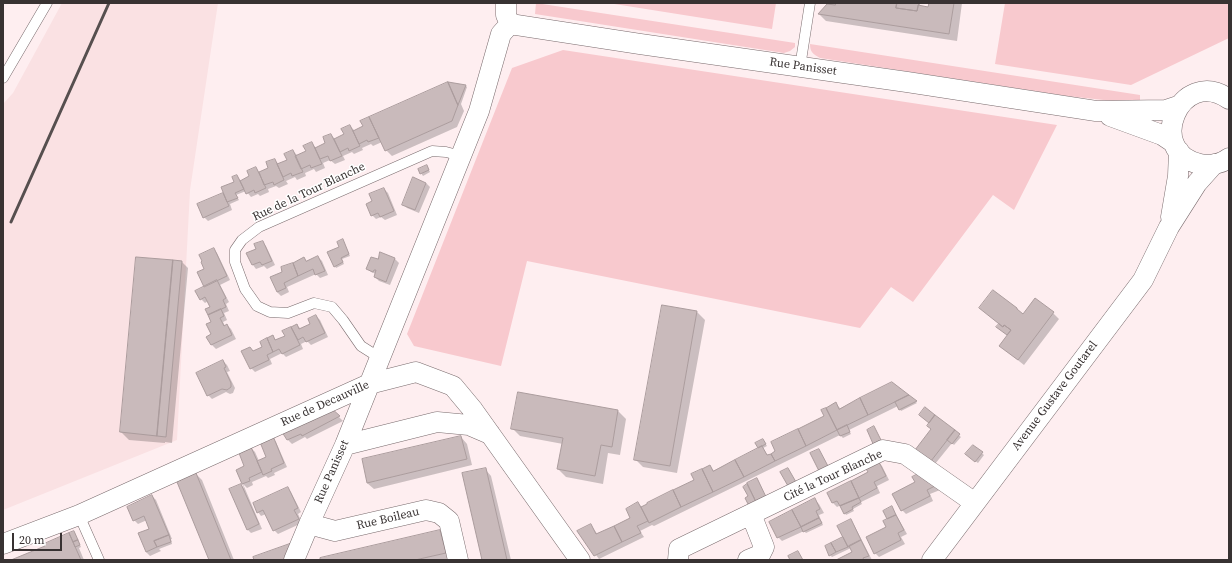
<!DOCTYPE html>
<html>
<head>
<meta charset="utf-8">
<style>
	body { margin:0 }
	#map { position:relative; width:1232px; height:563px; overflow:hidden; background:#feeef0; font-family:"Source Serif 4",serif }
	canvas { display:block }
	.frame { position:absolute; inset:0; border:4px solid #383232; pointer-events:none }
	.scale { position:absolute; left:12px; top:533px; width:50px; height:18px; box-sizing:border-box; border:2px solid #383232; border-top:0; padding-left:5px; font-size:12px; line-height:14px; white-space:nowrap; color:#383232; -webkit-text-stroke:3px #fff; paint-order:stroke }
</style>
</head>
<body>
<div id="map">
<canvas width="1232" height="563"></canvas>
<div class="frame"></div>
<div class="scale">20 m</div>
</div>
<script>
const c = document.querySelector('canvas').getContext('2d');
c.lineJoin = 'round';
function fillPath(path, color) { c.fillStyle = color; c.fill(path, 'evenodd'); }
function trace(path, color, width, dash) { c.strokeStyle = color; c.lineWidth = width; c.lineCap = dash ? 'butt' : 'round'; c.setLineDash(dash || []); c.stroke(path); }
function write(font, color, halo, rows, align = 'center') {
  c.font = font + ' "Source Serif 4",serif'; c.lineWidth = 3; c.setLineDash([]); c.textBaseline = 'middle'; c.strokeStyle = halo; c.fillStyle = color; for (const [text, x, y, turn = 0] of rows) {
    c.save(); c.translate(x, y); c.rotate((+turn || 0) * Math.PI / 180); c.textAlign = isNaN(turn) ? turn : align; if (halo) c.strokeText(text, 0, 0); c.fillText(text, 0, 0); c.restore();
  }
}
const built = new Path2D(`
	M62,3H218L190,190L177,440L3,510V104L13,93Z`);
const green = new Path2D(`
	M536,3L795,43V47L790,51L784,53L535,14Z
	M608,3H776L772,29Z
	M1005,3H1229V38L1131,85L995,64Z
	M810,44L1140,95V104L1067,96L820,58C813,54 810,52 810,44Z
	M563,50L1057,125L1014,210L993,195L913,302L891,287L860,328L527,261L501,366L414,346L407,334L512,68Z`);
const shadow = new Path2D(`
	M829,3H920V6L929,8L930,3H962L957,41L826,21L819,14Z
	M466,86L467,87L461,104L464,111L457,127L392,156L386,150L382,142L373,146L371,144L362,148L363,150L354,154L352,152L343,156L345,160L335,164L330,160L323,163L325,168L316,172L314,169L305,173L306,176L297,180L295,177L286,181L288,184L279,188L276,186L268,189L269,192L260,196L258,194L251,197L246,191L236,195L239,200L230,204L232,210L208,221L204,217L223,194L226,197L237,176L241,181L251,177L256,168L260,173L269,168L274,160L279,164L288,160L293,151L298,156L307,152L312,143L316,148L327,144L331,135L335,139L345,135L350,126L355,131Z
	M427,166L430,172L423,176L419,170Z
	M426,183L430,187L419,213L407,208L403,204Z
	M384,189L388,193L397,215L385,220L381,217L376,219L372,215Z
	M262,242L266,246L275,265L267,269L264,266L256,269L253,265L258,249Z
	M344,242L350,256L342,259L344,264L336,268L335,266L341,247Z
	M213,249L217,253L230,280L220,285L229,302L226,304L229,311L224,313L227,320L223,322L225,326L227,325L231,329L236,339L216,349L212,345L208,337L212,335L211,307L208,301L205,303L201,299L206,287L205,269Z
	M381,254L395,259L399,263L390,285L379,281L375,277L376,274L371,272L367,268L378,261Z
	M318,257L322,261L328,275L320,278L316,274L287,287L289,292L281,296L277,292L284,272L304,258L307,262Z
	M182,262L188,268L172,443L165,442V443L129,440L121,432Z
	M663,306L697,312L705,320L677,473L643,467L635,459Z
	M980,308L1023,315L1053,313L1059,319L1024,365L1000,346L1008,336L997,327L1000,324Z
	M316,316L320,320L328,337L311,345L307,341L301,344L303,349L286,357L282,353L270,359L272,364L255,372L251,368L250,348L254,352L264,348L273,337L277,341L286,336L284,331L297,325L301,329L311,324Z
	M223,361L227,365L230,371L227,372L235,388L233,393L230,394L226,392L212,399L208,395Z
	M892,384L917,403L901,411L898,406L849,430L851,434L843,438L840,435L654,526L652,525L640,531L644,537L599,559L578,531L591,525L598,535L632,518L638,503L643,508L695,480L710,466L714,471L759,448L757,443L763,440L767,446L763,448L768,456L825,416L836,404L841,409Z
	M925,408L961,437L954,445L952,443L935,464L921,453L932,429L930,423L922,417Z
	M331,409L343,421L307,439L305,437L292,444L288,440L284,432Z
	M618,411L626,419L620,455L608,453L603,484L566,477L558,469L563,444L520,436L512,428Z
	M461,437L467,444L472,465L374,489L367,483Z
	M272,438L276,442L287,467L274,473L275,475L268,478L266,476L252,482L253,485L247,488L243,484L262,529L251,533L247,529L241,485L244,488L237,471L245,467L251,448L255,452L259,461L267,457Z
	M973,446L984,455L978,463L968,456Z
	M878,462L882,466L889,480L877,486L880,493L861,502L862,504L853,509L854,511L846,515L841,505L837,507L833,503L828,493L869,473Z
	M485,469L491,476L511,560H483Z
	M196,474L202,480L234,560H210Z
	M920,474L940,490L930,494L933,501L906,514L902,510Z
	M287,488L291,492L301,512L298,514L302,523L278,534L274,530L266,514L261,516L258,512Z
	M152,496L156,500L172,539H171L172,544L159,549L161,551L150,556L146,552L151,529L147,520L138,524L134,520Z
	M815,500L819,504L824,513L819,515L823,525L806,533L804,531L782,541L778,537Z
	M892,507L907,534L901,537L905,544L879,557L875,553L887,528L889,520L884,511Z
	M850,521L854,525L872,560H838L853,552L851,548L832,557L830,555L826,547L843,538Z
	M440,531L446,537L451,559L445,560H321Z
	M74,532L81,547L79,548L84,560H14L46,546Z`);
const building = new Path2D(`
	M836,3H897L896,8L917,11L918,5L928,7L929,3H954L949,34L818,14L827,4L835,5Z
	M897,3H919L917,11L896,8Z
	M448,82L466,85L458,105Z
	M448,82L458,105L452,121L385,151L369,117Z
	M369,117L379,138L368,142L367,140L359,144L353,131L363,126L360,121Z
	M350,125L360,146L349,151L348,148L340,152L334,139L344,134L341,129Z
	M331,134L342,156L330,161L328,156L320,159L315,148L325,143L323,137Z
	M312,142L322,164L311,168L310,165L301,169L295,156L306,151L303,146Z
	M293,150L303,172L292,176L291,173L283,177L277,164L287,160L284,154Z
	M275,159L284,180L274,185L273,182L264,185L259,172L268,168L266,162Z
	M427,165L429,170L420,174L418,169Z
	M256,167L266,188L255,193L254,190L246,194L240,181L249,176L247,171Z
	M237,175L244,189L235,193L238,198L227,202L221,187L234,182L232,177Z
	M413,177L426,183L415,210L402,205Z
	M384,188L394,211L380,217L378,213L371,216L366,204L372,201L369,194Z
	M223,193L229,206L203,218L197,204Z
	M343,239L349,254L341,258L343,262L334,267L327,252L339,247L337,242Z
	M263,241L272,261L262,265L260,262L252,265L246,253L256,249L254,244Z
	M214,248L227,276L204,287L197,272L204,269L201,262L202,261L199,255Z
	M380,252L395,258L386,282L374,277L376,270H374L373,272L366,269L371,257L378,259Z
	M318,256L325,271L315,275L313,269L298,276L293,263L304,257L306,261Z
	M136,257L173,260L157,436L120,432Z
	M173,260L182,261L166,437L157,436Z
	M293,263L298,276L284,283L286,288L277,292L270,277L282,272L281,267Z
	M217,280L226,298L223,300L226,307L208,315L205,309L210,307L205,297L200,300L195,291Z
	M993,290L1017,308V309L1023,314L1035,298L1054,312L1018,360L999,346L1011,330L1004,325L1003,327L979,308Z
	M662,305L697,311L670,466L634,460Z
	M221,309L224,316L220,318L224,326L227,324L232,335L211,345L206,337L211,334L206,324L211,322L208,315Z
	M316,315L325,333L306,342L303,337L298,340L291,327L297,324L299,329L310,324L308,319Z
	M999,324L1003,327L1004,325L1011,330L1007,335L996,327Z
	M291,327L300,345L282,354L279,349L273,352L267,338L273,335L275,340L285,336L282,331Z
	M267,338L273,352L267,355L269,360L250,369L241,351L250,347L253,351L262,347L260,342Z
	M223,360L226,367L224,368L231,383V387L227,390L222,389L207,396L196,373Z
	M892,382L909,395L868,415L860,398Z
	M518,392L618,410L612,447L601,445L595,476L557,469L563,438L511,429Z
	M909,395L917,401L899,410L895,402Z
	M860,398L868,415L837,430L826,408L836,402L839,409Z
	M925,407L935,415L929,423L919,415Z
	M331,408L340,416L302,436L301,434L287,440L282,432Z
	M826,408L837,430L806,446L798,429L824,416L821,410Z
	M935,415L955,430L931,461L915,450L931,429L927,426Z
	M847,425L850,432L840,436L837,430Z
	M874,426L882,442L874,446L867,430Z
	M798,429L806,446L775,461L771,454L775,451L771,442Z
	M955,430L960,434L952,444L947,440Z
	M273,436L284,463L271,469L272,471L263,475L257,461L266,457L260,442Z
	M461,436L467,459L367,483L362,459Z
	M763,439L766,444L758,448L755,443Z
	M973,445L983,452L975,462L965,454Z
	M762,446L767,455L771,454L775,461L744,477L735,460Z
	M251,447L262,472L249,478L250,481L242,484L236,470L244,466L239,453Z
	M819,449L829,468L820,473L810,453Z
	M735,460L744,477L713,492L702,469L710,465L713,471Z
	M878,460L886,476L874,482L877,488L859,498L851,481L868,472L865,467Z
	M486,468L507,560H482L462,473Z
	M788,468L796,482L788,486L780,472Z
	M702,469L713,492L681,507L673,490L694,480L691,474Z
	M196,473L231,560H209L177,482Z
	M920,473L937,485L927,490L930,496L901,511L892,494L915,482L912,477Z
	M757,478L767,499L757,504L747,483Z
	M851,481L859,498L840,506L837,501L832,503L827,493Z
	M241,484L259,524L247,530L229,489Z
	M747,484L757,504L750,508L745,498L748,496L743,487Z
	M288,487L298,508L294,510L299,519L273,531L263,510L257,513L253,503Z
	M673,490L681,507L649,523L641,507L647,504V503Z
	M152,495L169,535L154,541L157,547L146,552L138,533L149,529L144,516L133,521L127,507Z
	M815,498L820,509L816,511L819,518L801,527L792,510Z
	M859,498L861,502L852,507L853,509L844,514L840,506Z
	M638,502L648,521L637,526L641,533L622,542L614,526L630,518L626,509Z
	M892,506L896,515L887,519L883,511Z
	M792,510L801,527L777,538L769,522Z
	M896,515L904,530L898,533L901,540L874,554L866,537L886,527L883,521Z
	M819,518L822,523L803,532L801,527Z
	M851,519L861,540L848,547L837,526Z
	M591,524L596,534L614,526L622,542L594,556L577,531Z
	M440,530L446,553L415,560H320V558Z
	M74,531L78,540L73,542L69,533Z
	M69,533L81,560H11L45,546L44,544Z
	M169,535L171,542L157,547L154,541Z
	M843,537L848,547L836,552L831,543Z
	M78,540L80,545L75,547L73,542Z
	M861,540L869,556L863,558L864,560H836L852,552L849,546Z
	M295,542L288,558L283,560H254L253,557Z
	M831,543L836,552L829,556L825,546Z
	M798,551L803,560H790L788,556Z`);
const service = new Path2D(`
	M800,67L810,3
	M3,78L47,3
	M380,358L361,346L343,320L332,307L314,303L288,313L270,312L257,306L245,289L235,262V250L242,240L259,227L432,151L446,152L461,156
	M79,515L99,560`);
const minor = new Path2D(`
	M506,3V15L510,24
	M510,24L640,44L907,82L1096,111L1166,110L1178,106
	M1229,99C1180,65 1144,152 1200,164C1210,166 1221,164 1229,158
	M1110,116L1162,135L1174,143
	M1171,217L1178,176L1179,151
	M345,445L437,422L469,425L490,434
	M309,524L335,531L426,510L439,513L449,521L458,560
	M3,544L79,515L369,384L416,372L453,386L473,410L580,560
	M294,560L309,524L345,445L479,111L501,34L510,24
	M678,560L679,549L883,450L905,454L975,503
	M748,560L760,555L764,547L751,514
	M932,560L1143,280L1169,227L1197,183L1214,164`);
const rail = new Path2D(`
	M11,222L109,3`);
const streetNames = [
	["Rue Panisset",803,67,8],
	["Rue de la Tour Blanche",309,192,-25],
	["Avenue Gustave Goutarel",1055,396,-53],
	["Rue de Decauville",325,404,-24],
	["Rue Panisset",332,472,-66],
	["Cité la Tour Blanche",833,476,-25],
	["Rue Boileau",388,519,-13]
];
fillPath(built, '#fae1e3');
fillPath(green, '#f8c9ce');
fillPath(shadow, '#0003');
fillPath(building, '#c9babb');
trace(building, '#ab9c9d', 1);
trace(service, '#796b6d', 11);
trace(minor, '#796b6d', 21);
trace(service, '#fff', 10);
trace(minor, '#fff', 20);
trace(rail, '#564f4f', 3);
write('12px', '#383232', '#fff', streetNames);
</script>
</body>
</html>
